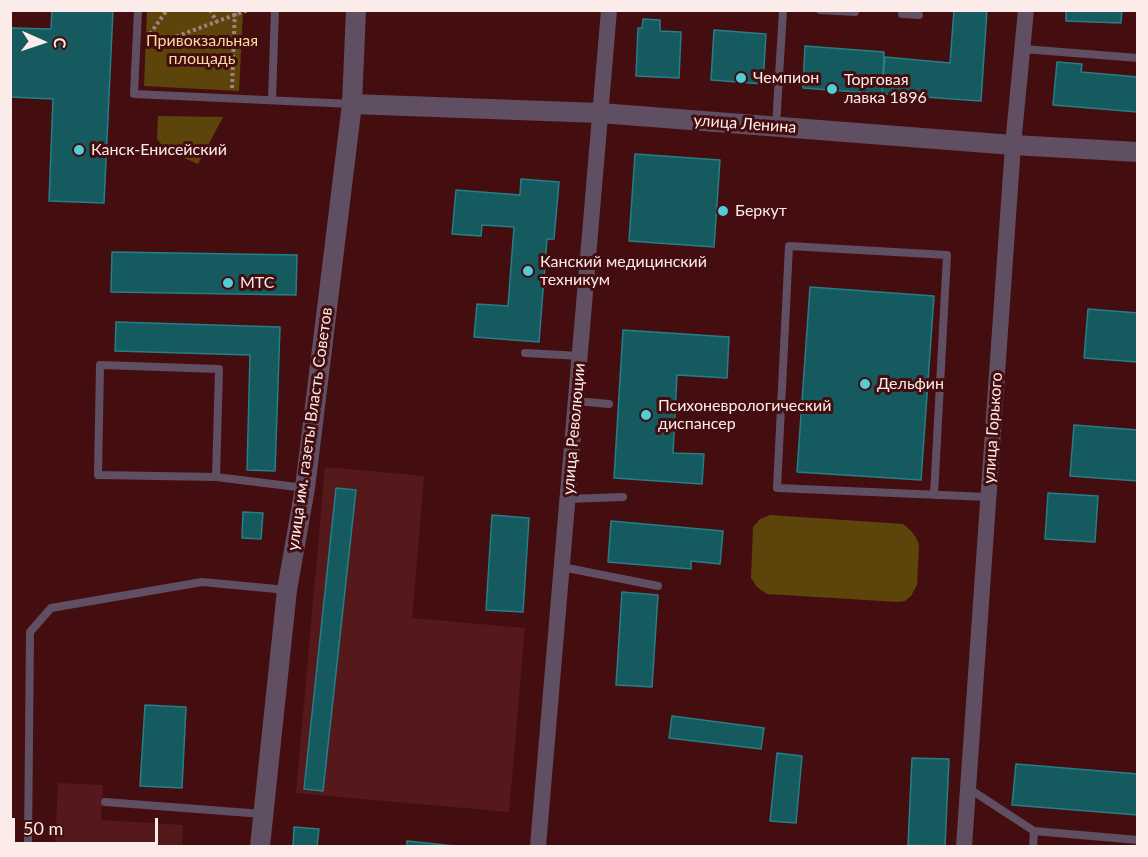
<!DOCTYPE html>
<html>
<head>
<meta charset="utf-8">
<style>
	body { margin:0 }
	#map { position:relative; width:1148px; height:857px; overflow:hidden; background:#440e10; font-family:Lato,sans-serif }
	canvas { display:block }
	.frame { position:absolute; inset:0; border:12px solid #fbecea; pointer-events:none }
	.north { position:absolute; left:12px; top:12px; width:60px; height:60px; -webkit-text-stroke:4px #440e10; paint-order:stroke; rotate:93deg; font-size:16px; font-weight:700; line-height:24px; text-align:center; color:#fbecea }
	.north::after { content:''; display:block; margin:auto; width:21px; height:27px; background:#fbecea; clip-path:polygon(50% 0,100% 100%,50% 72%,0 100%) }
	.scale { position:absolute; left:12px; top:818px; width:146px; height:27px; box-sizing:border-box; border:3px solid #fbecea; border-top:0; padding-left:8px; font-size:18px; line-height:21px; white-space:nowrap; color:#fbecea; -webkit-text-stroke:4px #440e10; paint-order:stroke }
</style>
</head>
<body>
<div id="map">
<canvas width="1148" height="857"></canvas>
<div class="frame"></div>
<div class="north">С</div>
<div class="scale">50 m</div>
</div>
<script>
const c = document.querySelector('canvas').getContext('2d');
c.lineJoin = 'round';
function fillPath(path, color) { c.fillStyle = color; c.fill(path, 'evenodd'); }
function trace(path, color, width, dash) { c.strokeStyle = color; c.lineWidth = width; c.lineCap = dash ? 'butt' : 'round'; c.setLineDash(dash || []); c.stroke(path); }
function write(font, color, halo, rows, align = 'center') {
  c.font = font + ' Lato,sans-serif'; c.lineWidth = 6; c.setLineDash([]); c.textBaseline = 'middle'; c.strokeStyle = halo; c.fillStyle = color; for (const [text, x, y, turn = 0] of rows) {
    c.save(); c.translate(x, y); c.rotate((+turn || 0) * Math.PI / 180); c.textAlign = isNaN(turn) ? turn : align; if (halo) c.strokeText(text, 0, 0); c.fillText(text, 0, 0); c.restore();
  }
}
const built = new Path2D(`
	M325,467L424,476L412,618L525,628L509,812L296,793Z
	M58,783L103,785L101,820L183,825L182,846H55Z`);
const green = new Path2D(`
	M147,11H243L239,91L144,86Z
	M158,116L223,117L198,164L166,150L157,139Z
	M770,515L903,524C911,530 916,535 919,545L917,585L911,596L905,601L898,602L767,594L757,587L751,578L753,527L760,519Z`);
const building = new Path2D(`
	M52,10H113L104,203L49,201L53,99L10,97V28L51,29Z
	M954,10H987L981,101L882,94L885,57L950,63Z
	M1066,10H1122L1121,23L1066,21Z
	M643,19L660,20V31L681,32L679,78L636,76L638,28H642Z
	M714,30L766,34L763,84L711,80Z
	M805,46L884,52L882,94L803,88Z
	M1057,62L1082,64L1081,72L1138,77V112L1053,105Z
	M635,154L720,160L714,247L629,241Z
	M521,179L559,182L554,239H547L539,342L474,337L477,304L508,306L514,227L482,225L481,236L452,234L456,190L520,195Z
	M112,252L297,255L296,295L111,292Z
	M810,287L934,296L921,480L797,472Z
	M1088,309L1138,313V362L1084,358Z
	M116,322L280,327L275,471L247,470L250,355L115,351Z
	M623,330L729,337L727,378L677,375L673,453L704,454L702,484L614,478Z
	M1074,425L1138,430V481L1070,476Z
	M336,488L356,490L323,791L304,789Z
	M1048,493L1098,496L1095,542L1045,539Z
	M243,512L263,513L261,539L242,538Z
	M492,515L529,518L523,612L486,610Z
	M611,521L723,531L720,564L691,561V569L608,562Z
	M622,592L658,595L652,687L616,685Z
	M145,705L186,707L182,788L140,786Z
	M672,716L764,728L761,749L669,738Z
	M777,753L802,756L796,823L770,821Z
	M912,758L949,759L945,846L908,845Z
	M1016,764L1138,774V815L1012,805Z
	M294,827L319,829L317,846H293Z
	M407,841L455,846H407Z`);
const path = new Path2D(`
	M210,10L217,22
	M150,34L167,10
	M148,47L248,10
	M232,88L235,10`);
const service = new Path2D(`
	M138,10L134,94L352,104
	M820,10L855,12
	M902,10V14L919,15
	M1023,49L1138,58
	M272,99L275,10
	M776,126L783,10
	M525,353L580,356
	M576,401L609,404
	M216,477L219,369L100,365L98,475L216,477L305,488
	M934,495L947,255L789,246L777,488L988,497
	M568,499L623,497
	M562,567L658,586
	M968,788L1034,831L1138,840
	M105,802L263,814
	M28,846L30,632L51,608L202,582L287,590
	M1033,846L1034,831`);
const minor = new Path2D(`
	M538,846L609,10
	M964,846L1013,145L1026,10`);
const tertiary = new Path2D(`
	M352,104L600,113L1013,145L1138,152
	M260,846L287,590L305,488L352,104L356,10`);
const markers = [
	[741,78,6,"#52ccd6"],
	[832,89,6,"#52ccd6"],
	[79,150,6,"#52ccd6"],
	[723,211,6,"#52ccd6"],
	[528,271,6,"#52ccd6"],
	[228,283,6,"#52ccd6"],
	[865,384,6,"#52ccd6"],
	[646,415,6,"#52ccd6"]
];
const parkNames = [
	["Привокзальная",202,41],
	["площадь",202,59]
];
const poiNames = [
	["Чемпион",753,78],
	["Торговая",844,80],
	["лавка 1896",844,98],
	["Канск-Енисейский",91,150],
	["Беркут",735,211],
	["Канский медицинский",540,262],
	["техникум",540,280],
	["МТС",240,283],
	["Дельфин",877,384],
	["Психоневрологический",658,406],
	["диспансер",658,424]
];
const streetNames = [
	["улица Ленина",745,124,4],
	["улица Горького",993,428,-86],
	["улица им. газеты Власть Советов",310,429,-82],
	["улица Революции",574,429,-85]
];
fillPath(built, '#55191c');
fillPath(green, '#5d440b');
fillPath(building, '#155a5f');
trace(building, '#257f86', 1.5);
trace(path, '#a28080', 4, [3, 3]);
trace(service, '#604f62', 8);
trace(minor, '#604f62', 16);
trace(tertiary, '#604f62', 20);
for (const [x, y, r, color] of markers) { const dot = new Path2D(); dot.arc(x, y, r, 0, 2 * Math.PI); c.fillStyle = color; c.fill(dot); trace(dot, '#440e10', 2); }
write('16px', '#fbdba0', '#440e10', parkNames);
write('16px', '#fbecea', '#440e10', poiNames, 'left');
write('16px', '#fbecea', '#440e10', streetNames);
</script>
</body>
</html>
